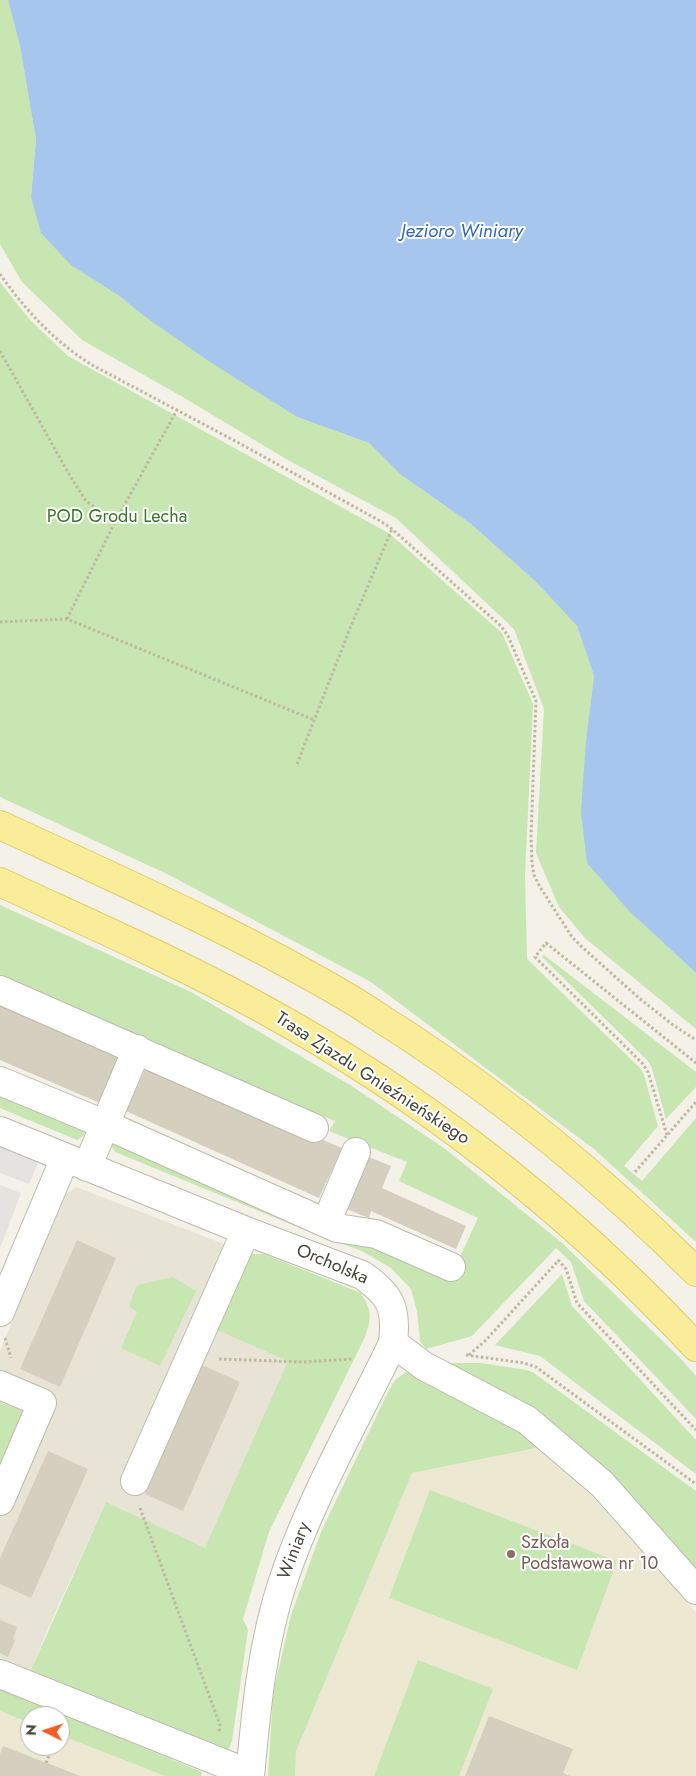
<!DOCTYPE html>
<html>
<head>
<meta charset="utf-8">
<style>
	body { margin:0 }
	#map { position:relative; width:696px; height:1776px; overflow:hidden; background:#f3f1e8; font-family:Jost,sans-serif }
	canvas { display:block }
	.north { position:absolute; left:20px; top:1706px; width:50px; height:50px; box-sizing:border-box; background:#fff; border:1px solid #b5b4af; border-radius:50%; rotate:274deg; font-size:14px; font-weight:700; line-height:20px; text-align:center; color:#464337 }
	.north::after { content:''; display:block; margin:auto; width:18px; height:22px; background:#f15e21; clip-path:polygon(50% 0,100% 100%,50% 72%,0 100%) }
</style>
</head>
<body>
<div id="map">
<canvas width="696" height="1776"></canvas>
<div class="north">N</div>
</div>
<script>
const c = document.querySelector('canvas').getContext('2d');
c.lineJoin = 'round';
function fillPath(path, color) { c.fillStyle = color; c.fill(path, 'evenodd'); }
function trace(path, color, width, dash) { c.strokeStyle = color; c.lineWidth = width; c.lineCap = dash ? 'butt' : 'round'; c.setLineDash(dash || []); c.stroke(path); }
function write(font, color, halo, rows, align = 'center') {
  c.font = font + ' Jost,sans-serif'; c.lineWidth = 4; c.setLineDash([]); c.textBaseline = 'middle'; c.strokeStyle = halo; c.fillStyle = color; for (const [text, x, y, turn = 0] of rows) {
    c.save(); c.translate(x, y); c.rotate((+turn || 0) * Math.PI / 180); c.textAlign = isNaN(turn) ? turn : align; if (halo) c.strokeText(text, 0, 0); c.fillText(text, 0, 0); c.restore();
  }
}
const residential = new Path2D(`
	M76,1187L224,1244L193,1320L289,1361L205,1549L106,1502L48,1628L31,1670L0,1658V1351L62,1197Z`);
const education = new Path2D(`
	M541,1447L591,1495L696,1613V1776H295L296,1751L412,1473Z
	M0,1711L30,1723V1746H60V1735L165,1776H0Z`);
const green = new Path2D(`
	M0,0H8L20,46L36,140L31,197L118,295L144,316L297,417L369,443L400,474L471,524L535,581L577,626L594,676L586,740L630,912L696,973V1029L585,938L559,907L536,853L544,709L514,629L396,518L286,459L181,396L82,340L22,282L0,244Z
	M0,282L29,319L68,356L390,534L502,633L533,704L525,875L527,959L640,1068L644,1075L658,1126L624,1166L642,1181L696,1118V1242L594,1149L371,982L167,874L0,797Z
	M0,905L191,992L350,1085L444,1148L561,1242L681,1359L696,1376V1419L584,1301L571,1262L556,1248L472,1336L426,1349L420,1341L417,1311L411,1289L391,1268L362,1251L315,1234L115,1152L111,1145L115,1134L453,1272L478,1218L399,1181L407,1162L329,1131L335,1121L142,1038L0,979Z
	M544,955L696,1072V1087L666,1119L652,1068L647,1060L542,957Z
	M0,1093L86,1130L84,1135L77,1140L0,1108Z
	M244,1254H264L361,1293C372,1312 372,1316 365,1337L269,1532L243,1619L248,1630L232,1741L227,1753L31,1670L106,1502L205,1548L288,1361L212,1328Z
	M562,1274L572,1306L696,1440V1474L540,1356L495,1345Z
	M173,1277L196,1291L160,1366L121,1348L137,1312L129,1306L137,1285Z
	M443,1363H481L527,1370L534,1373L696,1491V1575Z
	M406,1372L427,1377L522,1430L541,1447L412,1473L296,1751L295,1776H268L273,1694L291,1615L321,1532L388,1392L395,1380Z
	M0,1402L25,1412L0,1473Z
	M430,1490L617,1561L577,1670L389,1598Z
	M418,1660L493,1689L459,1776H374Z
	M0,1688L202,1772L201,1776H165L60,1735V1716H30V1723L0,1711Z`);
const parking = new Path2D(`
	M0,1131L44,1149L29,1184L0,1173Z
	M0,1185L21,1193L0,1248Z`);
const water = new Path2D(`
	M8,0H696V973L630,912L587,863L581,812L586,740L594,676L577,626L535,581L471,524L400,474L369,443L297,417L210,362L144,316L118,295L71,265L41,233L31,197L36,140L20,46Z`);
const building = new Path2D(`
	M0,1005L120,1056L100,1103L0,1060Z
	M147,1065L342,1148L319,1198L126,1111Z
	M369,1157L391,1166L382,1188L466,1226L456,1249L371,1211L369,1218L347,1209Z
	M77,1240L116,1258L60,1387L20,1369Z
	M202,1365L240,1382L183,1511L145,1494Z
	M48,1451L88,1469L31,1598L0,1584V1558Z
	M0,1620L17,1627L13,1639L15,1640L8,1657L0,1653Z
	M489,1716L573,1749L563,1773L570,1776H465Z
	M3,1746L80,1776H0V1754Z`);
const path = new Path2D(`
	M0,274C25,310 55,342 92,365L237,442L382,522L392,529L501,626L508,636L536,701L531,836L532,863L534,875L540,887L572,937L582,947L639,998L673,1025L696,1040
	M0,351L70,476L86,501L115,522
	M67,619L115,522L177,410
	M0,622L67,619L314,720
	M297,764L351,626L392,529
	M667,1135L648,1072L643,1064L535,957L546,943L696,1063
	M635,1172L696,1102
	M558,1260L566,1269L577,1303L696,1430
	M5,1338L11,1358
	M466,1355L524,1363L536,1367L696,1484
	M469,1355L486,1340L559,1260
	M219,1359L303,1362L353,1359
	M140,1508L220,1725L219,1733
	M46,1763L53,1746`);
const minor = new Path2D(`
	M0,990L314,1128
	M0,1081L104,1124L337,1228L376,1234L451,1267
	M0,1131L246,1231L362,1275C391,1295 397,1308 393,1343C356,1420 310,1500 283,1581C262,1644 256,1711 250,1776
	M87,1167L137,1049
	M326,1223L356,1152
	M0,1312L65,1158
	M393,1343L424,1366L527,1420L602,1484L696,1590
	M0,1385L42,1403L0,1501
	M135,1481L246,1231
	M0,1674L250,1774`);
const major = new Path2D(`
	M0,825C119,880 239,933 352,1000C370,1011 387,1023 405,1034C510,1103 607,1183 696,1272
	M0,882C88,923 178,962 263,1009C425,1098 570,1212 696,1347`);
const markers = [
	[511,1554,5,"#8d6e63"]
];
const parkNames = [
	["POD Grodu Lecha",117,518]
];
const streetNames = [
	["Trasa Zjazdu Gnieźnieńskiego",372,1079,33],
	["Orcholska",332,1265,23],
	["Winiary",295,1551,-69]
];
const educationNames = [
	["Szkoła",521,1544],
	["Podstawowa nr 10",521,1565]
];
const waterNames = [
	["Jezioro Winiary",462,232]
];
fillPath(residential, '#e7e4d6');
fillPath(education, '#ece8d2');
fillPath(green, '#c7e6b2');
fillPath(parking, '#e5e3e0');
fillPath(water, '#a7c6ed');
fillPath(building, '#d4cfbe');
trace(minor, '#bebaab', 30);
trace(major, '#dfcd6a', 30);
trace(path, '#c0b89d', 3, [2.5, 2.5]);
trace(minor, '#fff', 28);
trace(major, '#faed9a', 28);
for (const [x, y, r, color] of markers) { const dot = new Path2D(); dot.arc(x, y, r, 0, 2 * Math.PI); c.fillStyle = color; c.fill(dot); trace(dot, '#fff', 2); }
write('18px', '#3d762c', '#fff', parkNames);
write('18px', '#464337', '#fff', streetNames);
write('18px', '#785e54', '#fff', educationNames, 'left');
write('italic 19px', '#3469ae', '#fff', waterNames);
</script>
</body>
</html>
